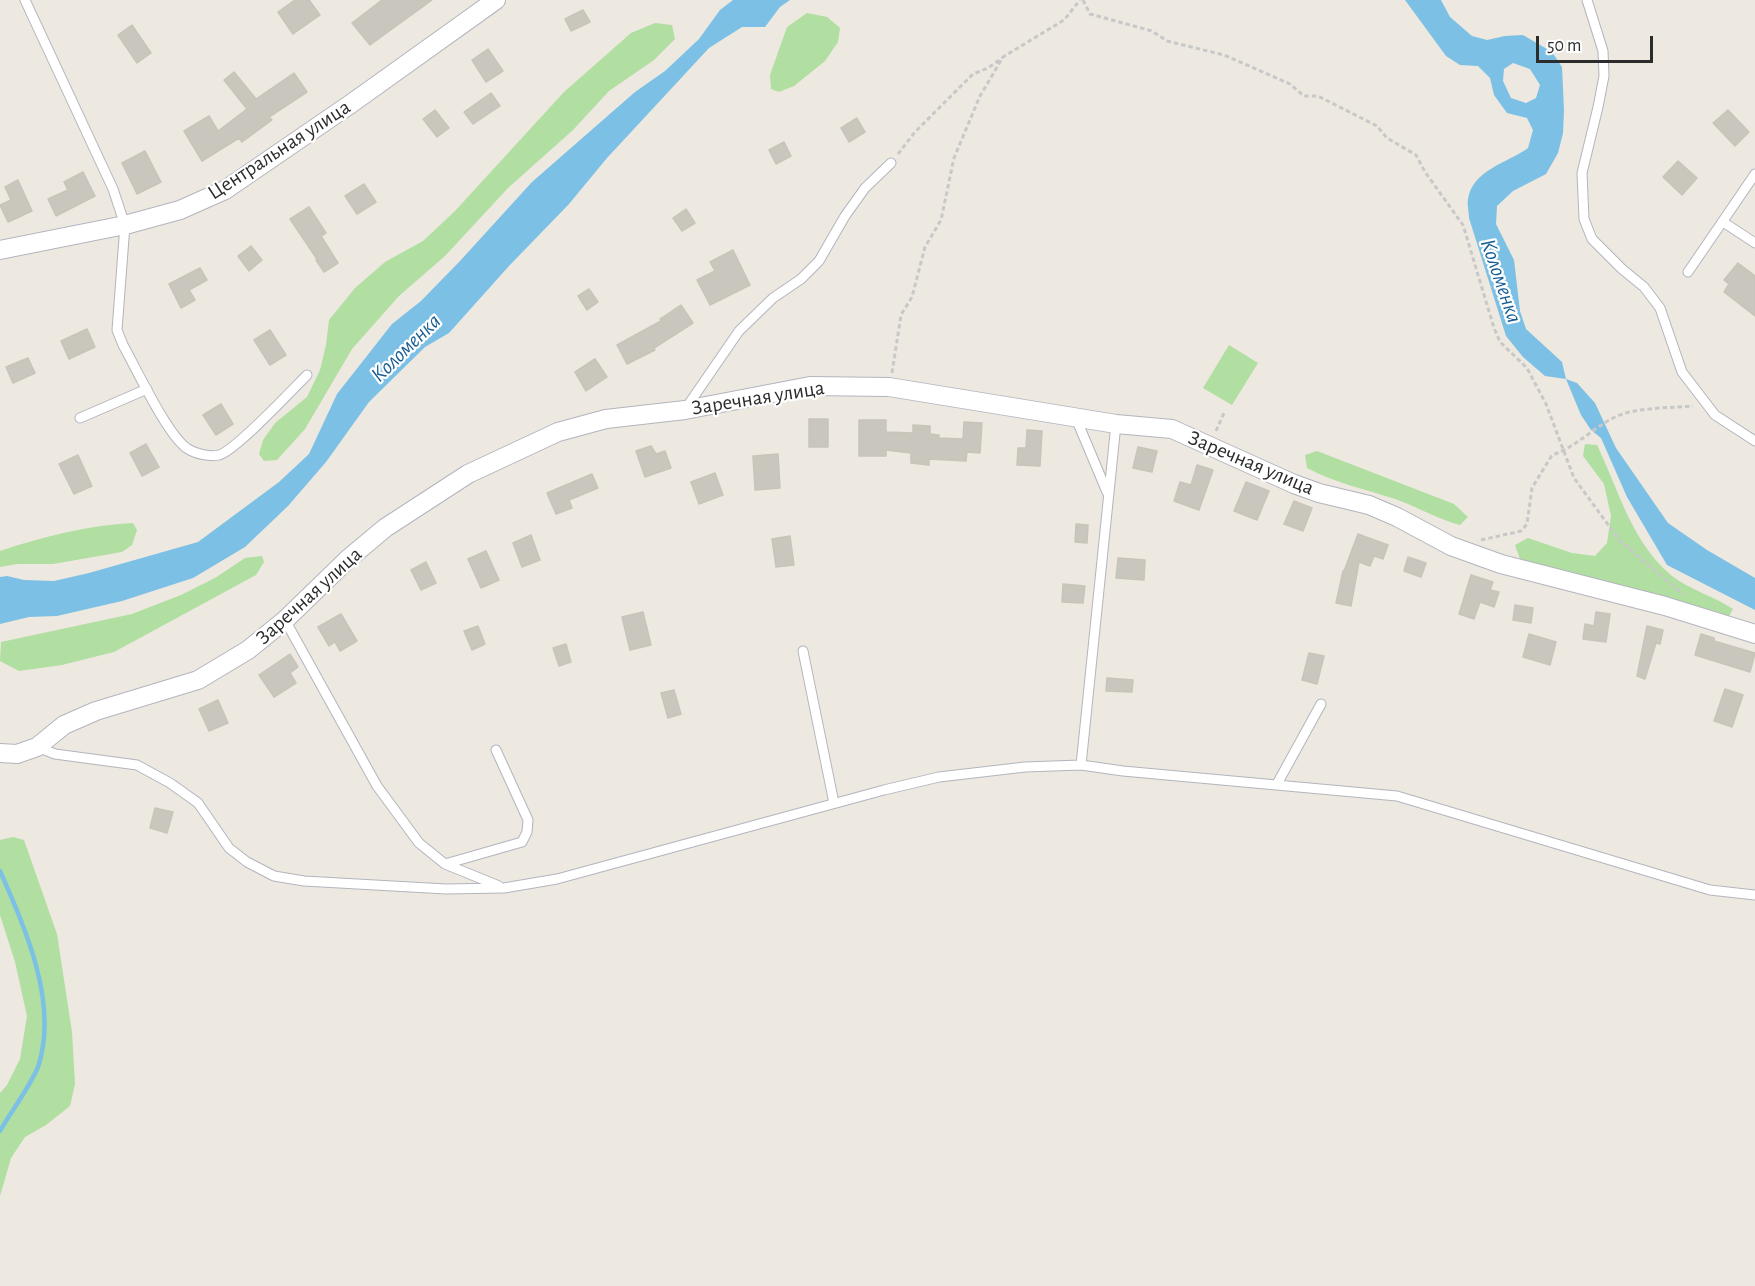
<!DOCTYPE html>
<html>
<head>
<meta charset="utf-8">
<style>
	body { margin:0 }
	#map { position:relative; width:1755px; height:1286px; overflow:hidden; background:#ede8e0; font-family:"Alegreya Sans",sans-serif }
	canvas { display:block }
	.scale { position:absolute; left:1536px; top:36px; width:117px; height:27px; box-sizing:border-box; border:3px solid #2c2c2c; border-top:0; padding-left:8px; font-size:18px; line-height:21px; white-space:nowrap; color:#2c2c2c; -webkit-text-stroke:4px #fff; paint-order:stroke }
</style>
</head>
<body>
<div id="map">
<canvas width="1755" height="1286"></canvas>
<div class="scale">50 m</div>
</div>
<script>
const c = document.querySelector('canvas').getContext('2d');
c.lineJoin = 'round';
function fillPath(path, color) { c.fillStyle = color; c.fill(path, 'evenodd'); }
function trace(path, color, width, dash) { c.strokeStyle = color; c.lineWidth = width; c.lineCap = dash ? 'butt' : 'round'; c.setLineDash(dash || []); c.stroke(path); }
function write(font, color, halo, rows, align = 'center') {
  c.font = font + ' "Alegreya Sans",sans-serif'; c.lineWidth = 4.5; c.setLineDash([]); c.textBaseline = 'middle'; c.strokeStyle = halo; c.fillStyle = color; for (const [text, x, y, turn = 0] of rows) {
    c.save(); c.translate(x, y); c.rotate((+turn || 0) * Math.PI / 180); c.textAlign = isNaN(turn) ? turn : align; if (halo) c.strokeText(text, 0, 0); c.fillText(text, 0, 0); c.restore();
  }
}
const green = new Path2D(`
	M807,13L827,17L840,28L838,42L825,61L794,86L779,92L771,89L770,75L787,27Z
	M655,23L672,25L675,39L654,60L609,91L573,130L508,188L445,256L399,296L352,349L305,429L277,460L264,461L259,454L263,440L275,423L307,397L320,370L326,345L329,320L355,288L385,262L423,241L455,211L564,92L631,33Z
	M1229,345L1258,363L1232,405L1203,388Z
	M1585,444L1597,445C1619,491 1632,543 1672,576C1689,589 1715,597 1733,609L1729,616L1520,559L1515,545L1528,538L1572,553L1595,556L1607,543L1611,516L1604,484L1583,456Z
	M1317,451L1454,504L1468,517L1460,525C1437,519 1418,507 1395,499C1365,489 1335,483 1307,468L1305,455Z
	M133,523L137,530L132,545L122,552L53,564H17L0,567V551C42,537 89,525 133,523Z
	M262,556L264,562L256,575L114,652L62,665L19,671L0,661L1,642L132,614L181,595L215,578L245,558Z
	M13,837L24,840L57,934L72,1032L75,1084L70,1106L46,1125L25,1137L11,1158L0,1196V1093L7,1085L20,1059L27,1016L15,962L0,915V840Z`);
const water = new Path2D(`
	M733,0H790L780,7L765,27H742L709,48L607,158L569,204L509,266L449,333L425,347L369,402L326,462L288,506L245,547L193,578L122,601L57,616L29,617L0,624V577L7,576L24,580L54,581L89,573L198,542L279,482L309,454L337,394L392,324L421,301L460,261L532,182L635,92L665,71L699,39L720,10Z
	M1405,0H1441L1450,17L1472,36L1487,40L1505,36L1523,35L1552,52L1562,67L1564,110L1563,133L1558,153L1546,174L1513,191L1497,206L1496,224L1514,260L1520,311L1526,329L1562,362L1566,379L1577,383L1595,403L1616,448L1668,523L1707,550L1755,578V610L1667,565L1627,497L1601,438L1591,430L1581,415L1566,379L1545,376L1523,357L1506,336L1469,218C1469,212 1467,205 1468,199C1473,169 1508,163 1528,148L1533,130L1527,118L1507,113L1494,95L1490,78L1478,66L1460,65L1446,56ZM1513,63L1530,69L1540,85L1536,98L1526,103L1511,98L1503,81L1504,69Z`);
const stream = new Path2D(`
	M0,871C25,928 58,1001 39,1064C34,1081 10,1113 0,1131`);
const building = new Path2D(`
	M295,0H309L320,15L293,34L278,12Z
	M382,0H432L370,45L352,23Z
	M583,10L590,22L571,31L565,19Z
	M132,25L151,53L137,63L118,35Z
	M488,49L503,71L486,82L472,60Z
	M234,72L256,99L294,73L307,92L269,117L272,120L242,142L239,138L202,161L184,131L209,116L218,131L247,109L224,80Z
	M491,93L500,106L473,124L464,112Z
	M435,110L449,128L437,137L423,119Z
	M1728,110L1749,132L1735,146L1713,123Z
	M857,118L865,132L849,142L841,128Z
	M784,142L791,156L776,164L769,150Z
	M145,151L161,182L137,194L122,163Z
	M1678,161L1697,178L1682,195L1663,177Z
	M83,172L95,196L56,216L48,199L68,190L64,182Z
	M18,180L32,211L8,222L0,205L11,200L5,187Z
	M364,184L376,202L357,214L345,196Z
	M309,207L326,233L321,236L338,263L324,272L316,260L317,259L290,219Z
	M686,209L695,223L682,231L673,218Z
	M251,246L262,260L249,271L238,256Z
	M733,250L750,285L710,305L697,280L715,271L710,262Z
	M1738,263L1755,276V316L1724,292L1729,284L1724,280Z
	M200,268L207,280L189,290L195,300L181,308L169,284Z
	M589,289L598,302L587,310L578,296Z
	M681,305L693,323L654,348L655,350L627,364L617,345L661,321L660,319Z
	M87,329L95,347L69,359L61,341Z
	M270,330L286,355L270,365L254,340Z
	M28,358L35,373L13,383L6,367Z
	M595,359L607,377L586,391L575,372Z
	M221,404L233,424L216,435L203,415Z
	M809,419H828V447H809Z
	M859,420H886V432L913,433V425L930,426V434L939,435V438L963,439L964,422L982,423L980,453L967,452L966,461L929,459V465L911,463V453L886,450V456H859Z
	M1027,430L1042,431L1040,466L1017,465L1018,448H1026Z
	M146,444L159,467L142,476L130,453Z
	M651,446L656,454L665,451L671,468L645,477L636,451Z
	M1138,447L1157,451L1152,472L1133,468Z
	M778,454L780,488L755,490L753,456Z
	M78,455L92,486L74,494L59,464Z
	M1197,465L1213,470L1199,510L1174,501L1180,482L1191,485Z
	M715,473L723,495L699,504L691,482Z
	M592,474L598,488L569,500L572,508L556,514L547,493Z
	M1246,482L1269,491L1257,520L1234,511Z
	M1294,501L1312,508L1303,531L1284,524Z
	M1076,524L1088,525L1087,543L1075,542Z
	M1358,534L1388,545L1383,559L1374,556L1370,566L1359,562L1351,606L1336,603L1343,571H1344Z
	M531,535L540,560L522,567L513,543Z
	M790,536L794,565L776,567L772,539Z
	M486,551L499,580L481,588L468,559Z
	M1408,557L1426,563L1421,577L1404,571Z
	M1118,558L1145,560L1144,580L1116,578Z
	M426,562L436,583L421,590L411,570Z
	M1471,575L1493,582L1490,590L1499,592L1494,607L1480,602L1474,619L1459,614Z
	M1063,584L1085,586L1083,603L1062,602Z
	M1515,605L1533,608L1531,623L1513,620Z
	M643,612L651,645L630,650L622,617Z
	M1596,612L1610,614L1606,642L1583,639L1585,624L1594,626Z
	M341,614L357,641L340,651L335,642L329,646L318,627Z
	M478,626L485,644L472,650L464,631Z
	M1647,626L1663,630L1660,644L1656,643L1645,679L1637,676Z
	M1529,634L1556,642L1550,665L1523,657Z
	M1701,634L1714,638V641L1755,653L1750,672L1695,655Z
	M566,644L571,662L559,666L553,648Z
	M1309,653L1324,656L1317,684L1302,680Z
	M290,654L298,667L290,673L296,683L274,697L259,675Z
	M1107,678L1133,680L1132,692L1106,691Z
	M1725,689L1743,695L1732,727L1714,721Z
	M674,690L681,714L668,718L661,693Z
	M218,700L228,723L209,731L199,709Z
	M155,808L173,812L167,833L150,828Z`);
const path = new Path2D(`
	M1083,0L1090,14L1152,31L1167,41L1224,55L1290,84L1304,96H1318L1377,126L1387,138L1416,155L1425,172L1463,225L1494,328L1500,342L1527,368L1546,404L1574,478L1620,541L1683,594
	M898,154L915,132L973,74L988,68L1002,58
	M892,373L901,315L912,297L925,247L941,220L954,158L980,96L1003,57L1064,20L1080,0
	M1216,431L1224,413
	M1481,540L1521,531L1527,524L1532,488L1552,455C1576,447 1593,428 1615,417C1636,407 1671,408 1693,406`);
const service = new Path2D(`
	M25,0L113,189L125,225L117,330L123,345C136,368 168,437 188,449C196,454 210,457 219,455C236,450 291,391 307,375
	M1587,0L1603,51L1604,76L1598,107L1582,173L1584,219L1592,239L1622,269L1644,287L1660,308L1682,372L1715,415L1755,441
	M1723,222L1755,243
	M1688,272L1755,174
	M686,408L739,331L773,298L801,279L819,261L845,216L865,188L891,163
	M1075,416L1107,492
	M80,418L147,389
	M1116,424L1081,765L1123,771L1397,796L1710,890L1755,895
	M285,620L377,786L419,843L445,864L499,886
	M803,651L834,803
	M37,747L55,754L137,765L170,783L198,803L229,848L247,862L274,876L304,881L446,889L504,888L557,879L884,790L939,777L1025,767L1081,765
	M1277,784L1321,704
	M445,864L522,842L527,832L528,820L496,750`);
const minor = new Path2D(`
	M0,250L125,225L180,210L225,190L352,103L496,0
	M0,753L17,754L37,747L64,725L96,711L198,680L248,650L285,620L348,559L385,528L468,474L558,432L606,419L685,410L810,386L889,387L1116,424L1172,429L1294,484L1319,493L1369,505L1397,517L1451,546L1501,564L1665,606L1755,634`);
const streetNames = [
	["Центральная улица",279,150,-33],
	["Заречная улица",758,398,-9],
	["Заречная улица",1251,463,23],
	["Заречная улица",309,596,-42]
];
const waterNames = [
	["Коломенка",1501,281,71],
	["Коломенка",406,348,-44]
];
fillPath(green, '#b1dea1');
fillPath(water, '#7cc0e5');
trace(stream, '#7cc0e5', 4.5);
fillPath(building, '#c9c6be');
trace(building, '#c8c4ba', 1.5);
trace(service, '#b3b5be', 11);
trace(minor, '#b3b5be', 20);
trace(path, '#c8c8c8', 3, [4.5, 3]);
trace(service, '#fff', 9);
trace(minor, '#fff', 18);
write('21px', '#2c2c2c', '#fff', streetNames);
write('italic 22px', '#195f94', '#fff', waterNames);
</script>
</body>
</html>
